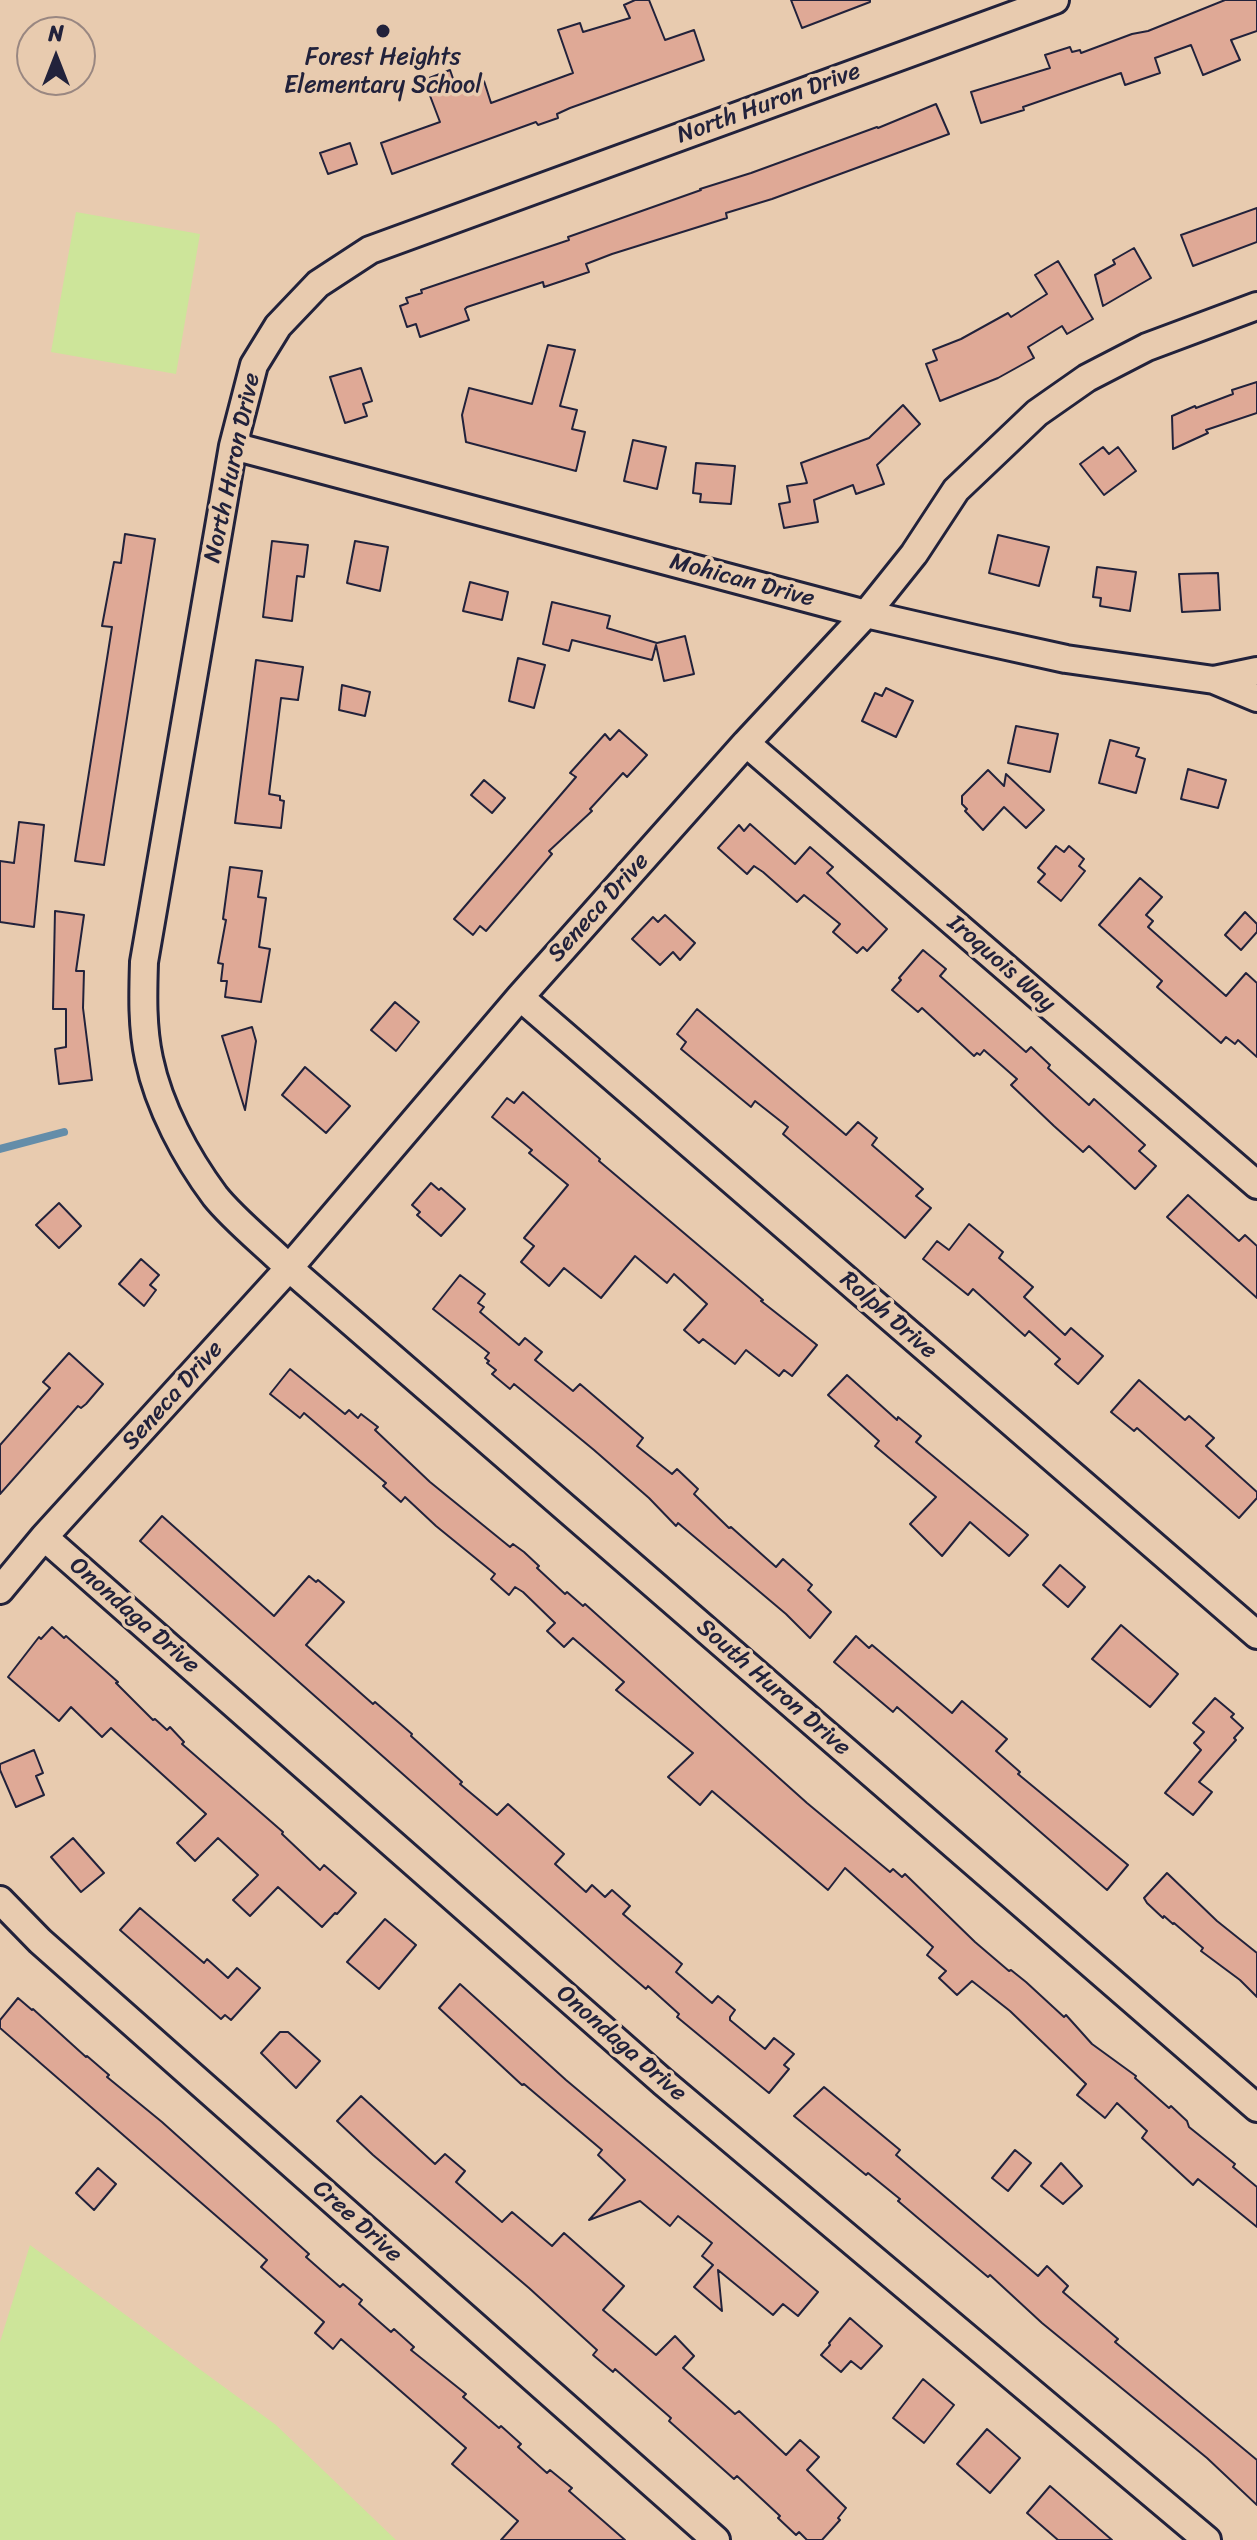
<!DOCTYPE html>
<html>
<head>
<meta charset="utf-8">
<style>
	body { margin:0 }
	#map { position:relative; width:1257px; height:2540px; overflow:hidden; background:#e8cbaf; font-family:Sriracha,sans-serif }
	canvas { display:block }
	.north { position:absolute; left:16px; top:16px; width:80px; height:80px; box-sizing:border-box; background:#e8cbaf; border:2px solid #998781; border-radius:50%; rotate:0deg; font-size:22px; font-weight:700; line-height:32px; text-align:center; color:#22223b }
	.north::after { content:''; display:block; margin:auto; width:28px; height:36px; background:#22223b; clip-path:polygon(50% 0,100% 100%,50% 72%,0 100%) }
</style>
</head>
<body>
<div id="map">
<canvas width="1257" height="2540"></canvas>
<div class="north">N</div>
</div>
<script>
const c = document.querySelector('canvas').getContext('2d');
c.lineJoin = 'round';
function fillPath(path, color) { c.fillStyle = color; c.fill(path, 'evenodd'); }
function trace(path, color, width, dash) { c.strokeStyle = color; c.lineWidth = width; c.lineCap = dash ? 'butt' : 'round'; c.setLineDash(dash || []); c.stroke(path); }
function write(font, color, halo, rows, align = 'center') {
  c.font = font + ' Sriracha,sans-serif'; c.lineWidth = 7; c.setLineDash([]); c.textBaseline = 'middle'; c.strokeStyle = halo; c.fillStyle = color; for (const [text, x, y, turn = 0] of rows) {
    c.save(); c.translate(x, y); c.rotate((+turn || 0) * Math.PI / 180); c.textAlign = isNaN(turn) ? turn : align; if (halo) c.strokeText(text, 0, 0); c.fillText(text, 0, 0); c.restore();
  }
}
const green = new Path2D(`
	M76,212L200,234L176,374L51,352Z
	M30,2245L276,2425L396,2540H0V2342Z`);
const stream = new Path2D(`
	M0,1149L64,1132`);
const building = new Path2D(`
	M635,0H649L665,40L694,30L704,60L570,108L557,114L558,118L538,125L536,122L392,174L381,143L440,122L424,80L450,70L457,90L484,81L491,103L573,73L558,30L580,23L583,32L630,18L624,5Z
	M791,0H870V2L802,28Z
	M1225,0H1257V31L1231,40L1240,60L1203,75L1191,45L1155,58L1160,73L1125,85L1121,73L1023,107L1024,110L981,123L971,92L1050,68L1045,55L1070,47L1072,52L1080,50L1081,53L1132,34L1148,31Z
	M936,104L949,134L772,199L726,213L727,218L612,254L586,264L589,272L544,287L543,282L467,307L465,309L469,320L420,337L416,324L407,327L400,306L408,303L406,298L422,293L421,290L569,240L568,237L701,190L700,189L751,173L877,127L878,128Z
	M350,143L357,164L328,174L320,153Z
	M1257,208V242L1193,266L1181,235Z
	M1134,248L1151,278L1103,306L1095,275L1115,264L1113,260Z
	M1058,261L1093,319L1067,334L1062,326L1028,347L1034,358L998,378L940,401L926,364L937,360L933,350L961,339L1008,313L1011,317L1047,294L1035,275Z
	M548,345L575,350L560,406L577,410L572,429L585,432L576,471L466,442L462,415L469,388L532,404Z
	M361,368L372,401L363,404L367,416L345,423L330,377Z
	M1257,382V413L1206,430L1208,433L1173,449L1172,416L1195,406L1196,408L1233,394L1232,390Z
	M903,405L920,424L877,465L884,484L856,494L853,485L814,500L818,522L784,528L779,504L790,502L787,486L807,483L801,463L869,438Z
	M633,440L666,447L657,489L624,481Z
	M1103,447L1109,454L1118,447L1136,471L1104,495L1080,464Z
	M696,463L735,466L731,504L700,502L701,494L693,493Z
	M125,534L155,539L104,865L75,861L112,627L102,626L114,562L121,563Z
	M998,535L1049,547L1039,586L989,573Z
	M272,541L308,545L304,577L297,576L292,621L263,617Z
	M355,541L388,547L380,591L347,583Z
	M1097,567L1136,572L1130,611L1100,606L1101,598L1093,597Z
	M1218,573L1220,610L1182,612L1179,574Z
	M470,582L508,592L502,620L463,611Z
	M552,602L610,616L607,628L657,643L685,636L694,674L664,681L656,645L652,660L572,640L569,651L543,644Z
	M518,658L545,665L534,708L509,701Z
	M256,660L303,667L298,700L281,698L269,794L280,796V800L284,801L281,828L235,823Z
	M342,685L370,692L365,716L339,710Z
	M886,688L913,701L896,737L862,721L875,693L882,696Z
	M1016,726L1058,734L1050,772L1008,763Z
	M619,730L647,755L627,777L623,773L590,809L592,811L549,851L552,854L486,931L480,926L473,935L454,919L576,777L570,773L605,734L610,740Z
	M1110,740L1139,748L1136,756L1145,759L1136,793L1099,783Z
	M1188,769L1226,780L1218,808L1181,799Z
	M988,770L1004,786L1006,774L1044,810L1026,828L1004,807L983,830L965,811L967,809L962,804V796Z
	M484,780L505,798L492,813L471,795Z
	M19,822L44,825L34,927L0,922V861L14,863Z
	M750,824L795,864L810,847L833,867L827,873L887,929L867,951L863,947L857,953L833,932L840,924L804,895L797,902L763,872L754,866L747,874L718,848L739,825L744,831Z
	M1056,846L1064,852L1069,846L1084,859L1079,866L1085,871L1061,901L1038,882L1045,874L1038,868Z
	M230,867L262,871L258,897L266,898L259,947L270,949L261,1002L225,997L227,981H221L223,964L218,963L226,920L223,919Z
	M1140,878L1162,897L1146,915L1153,921L1148,927L1226,996L1246,973L1257,983V1057L1238,1040L1235,1044L1226,1037L1221,1043L1157,987L1162,981L1099,925Z
	M55,911L84,915L76,971H84L83,1008L92,1080L59,1084L55,1049L66,1047V1009H53Z
	M1245,912L1257,924V932L1241,950L1225,935Z
	M665,915L695,943L680,960L673,952L660,965L632,939L653,917L658,922Z
	M923,950L946,969L940,976L1026,1052L1031,1047L1050,1065L1048,1068L1089,1105L1094,1099L1145,1145L1139,1151L1156,1166L1135,1189L1089,1146L1083,1152L1054,1126L1011,1085L1017,1079L984,1050L980,1055L977,1053L974,1056L922,1008L918,1012L892,990L901,980L899,978Z
	M395,1002L419,1022L396,1051L371,1030Z
	M697,1009L846,1135L858,1122L877,1138L872,1145L923,1189L916,1196L931,1208L905,1238L783,1134L788,1127L755,1101L751,1107L681,1049L686,1042L677,1034Z
	M252,1027L256,1041L245,1110L222,1036Z
	M305,1067L350,1106L326,1133L282,1095Z
	M523,1092L600,1159L599,1161L763,1300L761,1301L817,1345L792,1376L784,1370L779,1376L746,1350L735,1364L703,1339L699,1343L684,1330L707,1304L674,1274L667,1283L635,1256L601,1298L564,1268L549,1286L521,1262L534,1246L524,1238L568,1185L529,1153L532,1150L492,1117L507,1098L514,1103Z
	M431,1183L439,1190L441,1188L465,1209L441,1236L417,1215L420,1212L412,1205Z
	M1188,1195L1239,1241L1245,1235L1257,1246V1298L1167,1217Z
	M59,1203L81,1226L59,1248L36,1225Z
	M969,1224L1003,1252L999,1258L1033,1287L1024,1297L1065,1335L1071,1328L1103,1356L1078,1384L1055,1364L1060,1359L1029,1331L1025,1336L973,1289L968,1295L923,1259L937,1241L949,1250Z
	M141,1259L159,1275L150,1285L156,1290L144,1306L119,1284Z
	M460,1275L485,1294L478,1303L484,1307L480,1312L519,1345L525,1338L542,1352L535,1360L573,1391L580,1384L643,1438L637,1446L672,1474L677,1469L698,1489L694,1494L729,1528L731,1527L776,1567L783,1559L812,1585L808,1590L831,1612L810,1638L786,1614L678,1523L676,1526L649,1498L594,1450L514,1384L510,1389L492,1374L496,1370L487,1363L489,1361L485,1358L489,1353L433,1309Z
	M69,1353L103,1384L86,1404L81,1408L78,1406L0,1494V1445L50,1388L43,1382Z
	M290,1369L345,1414L349,1410L358,1418L361,1414L378,1427L375,1430L430,1482L510,1547L513,1544L524,1552L539,1566L537,1568L565,1594L567,1592L583,1606L585,1604L807,1803L890,1872L893,1869L902,1877L905,1874L975,1942L1009,1971L1011,1970L1026,1982L1064,2017L1066,2015L1092,2044L1136,2076L1135,2078L1169,2108L1171,2106L1187,2121L1189,2127L1235,2164L1233,2167L1257,2187V2227L1198,2179L1193,2185L1142,2138L1147,2131L1117,2103L1105,2118L1077,2095L1086,2084L1010,2011L972,1981L957,1995L939,1978L946,1971L927,1955L933,1947L845,1868L828,1890L712,1791L700,1805L668,1777L693,1753L616,1690L624,1682L573,1638L564,1647L547,1631L555,1623L523,1592L515,1587L509,1595L491,1579L495,1574L436,1526L405,1497L401,1502L383,1486L386,1483L304,1413L300,1418L270,1394Z
	M847,1375L897,1420L898,1417L921,1436L916,1442L1028,1535L1009,1556L970,1522L942,1556L910,1524L936,1497L875,1446L879,1441L828,1395Z
	M1139,1380L1185,1420L1189,1416L1214,1438L1206,1446L1257,1492V1498L1239,1518L1137,1428L1134,1431L1111,1412Z
	M162,1516L274,1616L309,1576L316,1582L318,1580L344,1602L306,1645L373,1704L375,1702L412,1734L411,1736L462,1782L460,1784L497,1815L508,1804L564,1854L555,1864L586,1892L592,1885L605,1897L612,1890L630,1906L623,1914L682,1964L676,1972L712,2003L718,1996L735,2010L730,2017V2020L765,2049L774,2038L794,2054L784,2065L789,2069L769,2093L677,2017L679,2014L648,1986L646,1989L617,1964L140,1541Z
	M1060,1565L1085,1587L1068,1607L1043,1585Z
	M1121,1625L1178,1674L1150,1707L1092,1659Z
	M52,1627L64,1638L66,1636L118,1682L116,1683L153,1720L155,1719L167,1730L170,1727L184,1742L182,1744L283,1832L282,1834L320,1870L324,1865L356,1893L337,1914L335,1913L322,1927L278,1887L250,1916L233,1900L258,1875L218,1838L195,1861L177,1843L206,1814L111,1728L102,1737L71,1707L59,1721L8,1677L39,1637L41,1639Z
	M856,1636L869,1648L872,1645L952,1713L962,1701L1007,1739L996,1751L1020,1772L1018,1774L1128,1865L1107,1890L897,1707L893,1712L834,1662Z
	M1215,1698L1234,1714L1231,1717L1243,1728L1234,1738L1236,1740L1199,1782L1212,1792L1193,1815L1165,1793L1201,1750L1194,1743L1204,1732L1193,1723Z
	M34,1750L43,1773L36,1776L44,1795L16,1807L0,1770V1764Z
	M73,1838L104,1873L81,1892L51,1857Z
	M1167,1873L1217,1921L1257,1953V1997L1240,1980L1201,1951L1203,1948L1174,1923L1173,1924L1164,1916L1163,1918L1147,1903L1144,1898Z
	M140,1908L204,1963L207,1959L228,1978L237,1968L260,1988L231,2020L225,2015L221,2019L120,1930Z
	M385,1919L416,1945L379,1989L347,1962Z
	M460,1984L566,2080L818,2292L798,2316L783,2304L773,2315L718,2270L722,2311L694,2287L713,2265L702,2256L712,2243L678,2216L670,2226L640,2201L589,2220L625,2180L598,2155L602,2150L524,2084L522,2085L439,2008Z
	M18,1998L32,2010L33,2009L86,2057L87,2056L109,2075L107,2077L162,2122L269,2218L309,2254L306,2257L340,2287L343,2284L362,2300L359,2304L391,2332L394,2329L414,2347L411,2350L466,2394L463,2397L499,2428L501,2426L521,2444L518,2447L547,2473L550,2470L572,2488L569,2491L625,2540H501L518,2521L452,2464L466,2448L341,2339L333,2349L315,2333L324,2322L261,2267L267,2260L0,2028V2020Z
	M280,2032H288L320,2061L296,2088L261,2053Z
	M824,2087L900,2150L896,2155L1038,2276L1047,2266L1068,2286L1063,2292L1118,2339L1115,2342L1257,2460V2505L1207,2458L1042,2323L990,2275L988,2277L918,2218L898,2201L900,2199L868,2173L866,2175L794,2116Z
	M361,2096L435,2164L445,2154L465,2171L456,2182L502,2222L512,2212L552,2246L564,2233L624,2286L603,2310L656,2355L675,2336L694,2356L683,2368L735,2414L739,2411L786,2455L800,2440L819,2457L807,2470L846,2508L838,2518L840,2520L822,2540H807L799,2532L796,2535L778,2518L780,2516L737,2476L734,2479L669,2421L671,2418L615,2369L613,2372L593,2355L597,2350L529,2288L373,2155L337,2121Z
	M1015,2150L1031,2163L1008,2191L992,2178Z
	M1061,2163L1082,2186L1063,2204L1041,2186Z
	M98,2168L116,2184L94,2210L76,2193Z
	M850,2318L882,2346L861,2369L851,2361L841,2372L821,2355L830,2345L829,2343Z
	M923,2379L954,2405L924,2443L893,2418Z
	M987,2429L1020,2458L990,2493L957,2464Z
	M1050,2486L1112,2540H1058L1027,2513Z`);
const minor = new Path2D(`
	M1055,0L370,250L318,284L278,326L254,365L233,446L144,962C143,994 142,1027 149,1059C159,1107 186,1157 215,1196C234,1220 267,1246 289,1268L1257,2108
	M233,446L866,614L975,639L1066,659L1214,680L1257,671
	M1214,680L1257,698
	M746,743L1257,1185
	M520,997L1257,1635
	M44,1537L663,2082L1207,2540
	M0,1590L44,1537L289,1268L520,997L746,743L866,614L914,554L956,490L1037,413L1087,378L1147,347L1257,306
	M0,1900L40,1941L716,2540`);
const markers = [
	[383,31,8,"#22223b"]
];
const poiNames = [
	["Forest Heights",383,58],
	["Elementary School",383,86]
];
const streetNames = [
	["North Huron Drive",769,104,-20],
	["North Huron Drive",233,468,-78],
	["Mohican Drive",742,581,15],
	["Seneca Drive",599,908,-48],
	["Iroquois Way",1001,964,41],
	["Rolph Drive",888,1316,41],
	["Seneca Drive",173,1396,-48],
	["Onondaga Drive",134,1616,41],
	["South Huron Drive",773,1688,41],
	["Onondaga Drive",621,2044,41],
	["Cree Drive",357,2222,42]
];
fillPath(green, '#cde59a');
trace(stream, '#648da9', 8);
fillPath(building, '#dfa996');
trace(building, '#22223b', 2);
trace(minor, '#22223b', 32);
trace(minor, '#e8cbaf', 26);
for (const [x, y, r, color] of markers) { const dot = new Path2D(); dot.arc(x, y, r, 0, 2 * Math.PI); c.fillStyle = color; c.fill(dot); trace(dot, '#e8cbaf', 3); }
write('24px', '#22223b', '#e8cbaf', poiNames);
write('24px', '#22223b', '#e8cbaf', streetNames);
</script>
</body>
</html>
